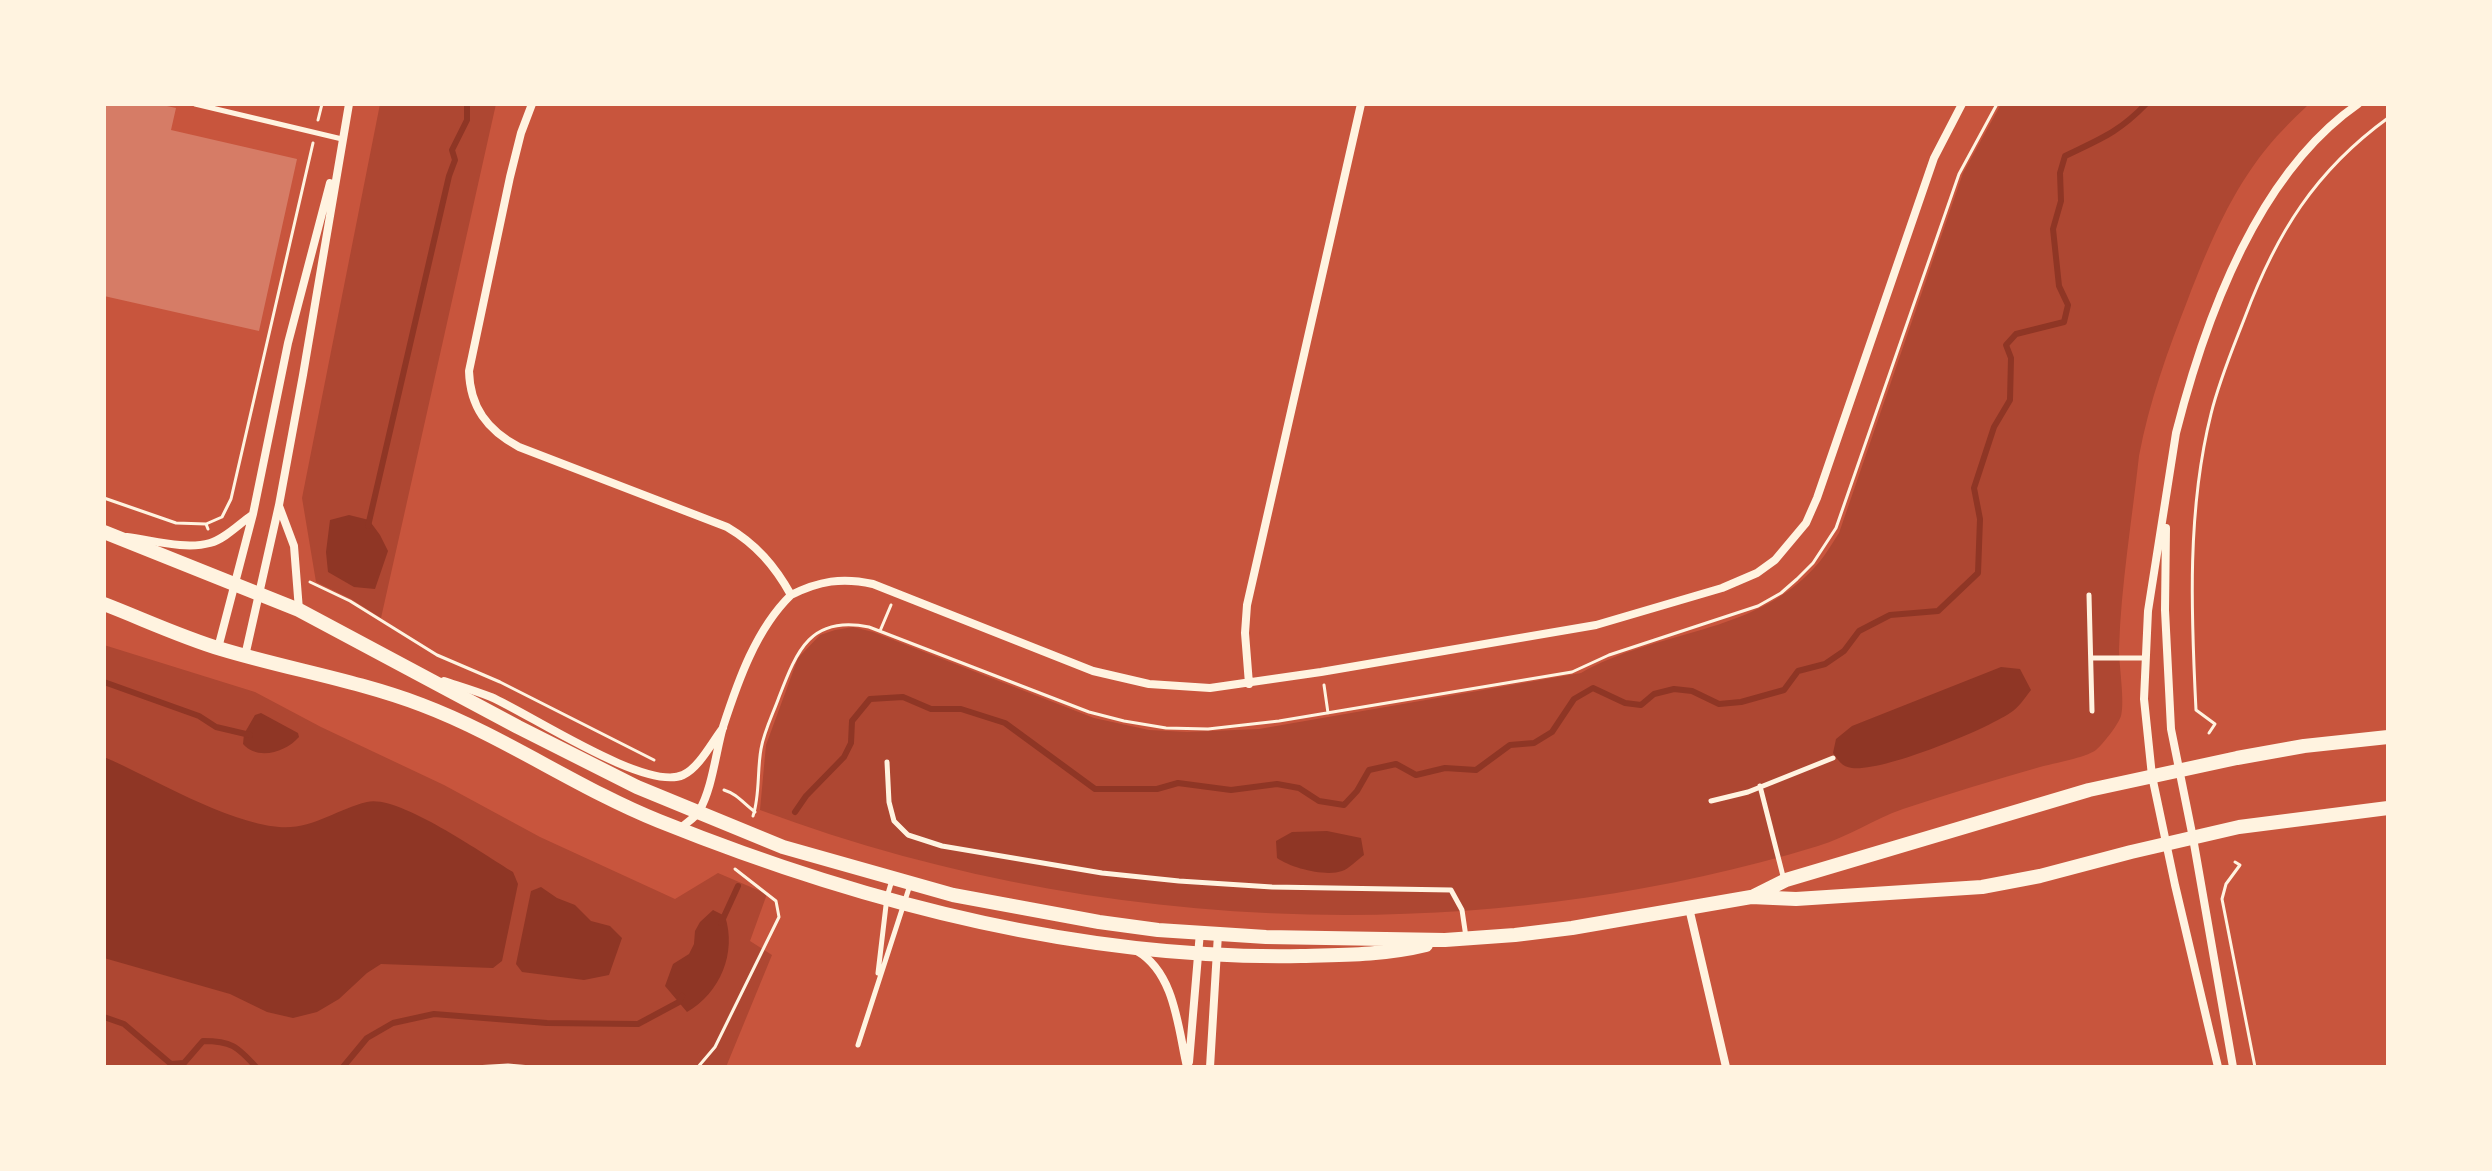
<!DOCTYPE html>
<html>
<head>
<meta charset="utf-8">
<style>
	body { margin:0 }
	#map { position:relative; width:2492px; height:1171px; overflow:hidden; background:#c8553d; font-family:"Varela Round",sans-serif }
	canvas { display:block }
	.frame { position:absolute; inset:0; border:106px solid #fff3e0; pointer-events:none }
</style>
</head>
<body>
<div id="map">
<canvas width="2492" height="1171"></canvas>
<div class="frame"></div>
</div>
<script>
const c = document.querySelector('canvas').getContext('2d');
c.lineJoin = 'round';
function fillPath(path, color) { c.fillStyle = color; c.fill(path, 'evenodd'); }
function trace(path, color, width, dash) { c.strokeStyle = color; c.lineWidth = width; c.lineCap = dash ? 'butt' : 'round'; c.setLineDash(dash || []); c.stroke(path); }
const green = new Path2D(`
	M380,104H496L381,618L351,599L316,582L302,498Z
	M2001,104H2309C2291,121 2274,138 2259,158C2227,201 2207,250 2188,299C2168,350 2149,402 2139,456C2132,520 2121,585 2119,649C2119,666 2125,702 2121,716C2118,725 2103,744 2096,750C2085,758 2054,763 2040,767C1994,780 1948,794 1903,809C1874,819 1848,837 1818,846C1476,950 1095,935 760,810L766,745L798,658L820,635L835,630L853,627L873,632L1094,718L1149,730L1187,732L1259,729L1581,673C1656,630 1753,635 1814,568C1824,558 1831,545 1839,533L1963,173Z
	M104,645L255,692L321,727L444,785L540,837L675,899L718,873L767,894L750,941L772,955L726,1067H104Z`);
const water = new Path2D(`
	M349,515L369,520L380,535L388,551L375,589L354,587L328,572L326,552L330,520Z
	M2001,667L2020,669L2031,690C2025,698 2018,708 2010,713C1983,731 1882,772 1852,768C1842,767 1838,760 1833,753L1836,739L1852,726Z
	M261,713L298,733L299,737C286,752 258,761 243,744L244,734L255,715Z
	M104,757C155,779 225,822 279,827C312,830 337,809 367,802C398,794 483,854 513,872L518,884L502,961L493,968L381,964L367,973L339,999L317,1012L293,1018L267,1012L230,994L104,958Z
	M1327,831L1361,838L1364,855C1358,859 1349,869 1342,871C1326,877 1291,868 1277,858L1276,841L1292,832Z
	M541,887L557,898L575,905L591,921L610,926L622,938L609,975L584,980L522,972L516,964L531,891Z
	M713,910L725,916C737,953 720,993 687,1012L665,986L673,964L689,954L694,944L695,931L700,922Z`);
const stream = new Path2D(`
	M368,526L449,176L455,160L452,150L467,120V104
	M104,682L199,716L216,727L250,735
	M795,812L806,796L844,757L851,743L852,721L870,699L903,697L931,709H961L1005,723L1095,789H1157L1178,783L1231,790L1277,784L1299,788L1319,801L1344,805L1357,791L1369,770L1396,764L1416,775L1445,768L1476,770L1510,745L1534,743L1552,732L1574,699L1593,688L1625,703L1641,705L1654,694L1674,689L1692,691L1719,704L1741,702L1784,690L1798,671L1825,664L1844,651L1859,631L1890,615L1938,611L1978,573L1980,519L1974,488L1994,427L2010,400L2011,358L2006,345L2016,334L2064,322L2068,305L2059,286L2053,229L2061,201L2060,173L2065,156C2100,139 2118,133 2146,104
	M721,923L738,886
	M104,1017L124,1024L171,1064L184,1063L203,1041C231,1041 237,1046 256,1067
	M343,1067L367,1038L393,1023L434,1014L547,1023L638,1024L679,1002L682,996`);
const building = new Path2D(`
	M104,104H158L176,108L171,130L297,159L259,331L104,296Z`);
const path = new Path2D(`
	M318,120L322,104
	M104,498L176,523L206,524L208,529
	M206,524L222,517L231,499L313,143
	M310,582L350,601L437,655L500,682L654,760
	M880,631L891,605
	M1324,685L1328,713
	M2209,733L2215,724L2196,710C2191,612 2187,510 2211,414C2219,381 2233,348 2245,317C2276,234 2315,171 2388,118
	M724,790C737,794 743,803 755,812
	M753,816C760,795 757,771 761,749C764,731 773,714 779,697C797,650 811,615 869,627L1089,712L1124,721L1166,728L1208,729L1279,721L1572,672L1609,655L1758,606L1781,593L1797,579L1813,563L1836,528L1959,174L1997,104
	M2235,862L2240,865L2226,884L2222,899L2255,1067
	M474,1067L508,1065L531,1067
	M698,1067L715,1047L779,917L776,901L735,869`);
const service = new Path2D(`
	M195,104L342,139
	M2089,595L2092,711
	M2091,658H2145
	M887,762L889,802L894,821L908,835L942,846L1102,873L1179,881L1272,887L1451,890L1462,910L1466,937
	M1760,786L1784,880
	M1711,801L1748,792L1833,758
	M878,973L887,897L892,880
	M858,1045L910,885`);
const minor = new Path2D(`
	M532,104L521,133L510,177L469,371C470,407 487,430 519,447L727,527C756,544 775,566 791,595C819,581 842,577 873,584L1093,671L1149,684L1210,688L1321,672L1596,625L1722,588L1757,573L1775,560L1806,523L1817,498L1934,158L1962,104
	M279,506L294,546L299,610
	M2166,528L2165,610L2171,729L2193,838L2233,1067
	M127,537C152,540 185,550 210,543C225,539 239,524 252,515
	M218,648L253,514L288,343L330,183
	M245,656L279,505L303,375L349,104
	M444,681C459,686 476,691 491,697C530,714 646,792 683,775C699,768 712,742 723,728
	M1249,684L1245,633L1247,605L1361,104
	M681,828C686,823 695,818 699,811C712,790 716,751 723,727C738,681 756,629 791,595
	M1689,908L1726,1067
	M1137,951C1175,973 1178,1028 1187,1067
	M1189,1062L1200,932
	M1210,1067L1218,934
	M2218,1067L2175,885L2152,776L2144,699L2148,611L2176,433C2205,319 2257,174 2358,104`);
const primary = new Path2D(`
	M104,532L299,610L518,727L637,787L783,847L953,895L1099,922L1158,930L1266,937L1445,940L1515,935L1572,928L1751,897L1796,899L1982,887L2040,876L2131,852L2239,827L2388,808
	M104,604C143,619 181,637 221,649C287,669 356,680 422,705C504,736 577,788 659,821C860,902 1083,960 1301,956C1343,955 1386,955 1426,945
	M1754,896L1786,880L2089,790L2237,758L2304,746L2388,737`);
fillPath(green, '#ae4732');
fillPath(water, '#8f3625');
trace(stream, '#8f3625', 6);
fillPath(building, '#d67c66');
trace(path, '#fff3e0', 3);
trace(service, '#fff3e0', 5);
trace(minor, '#fff3e0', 8);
trace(primary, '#fff3e0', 14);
</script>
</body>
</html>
